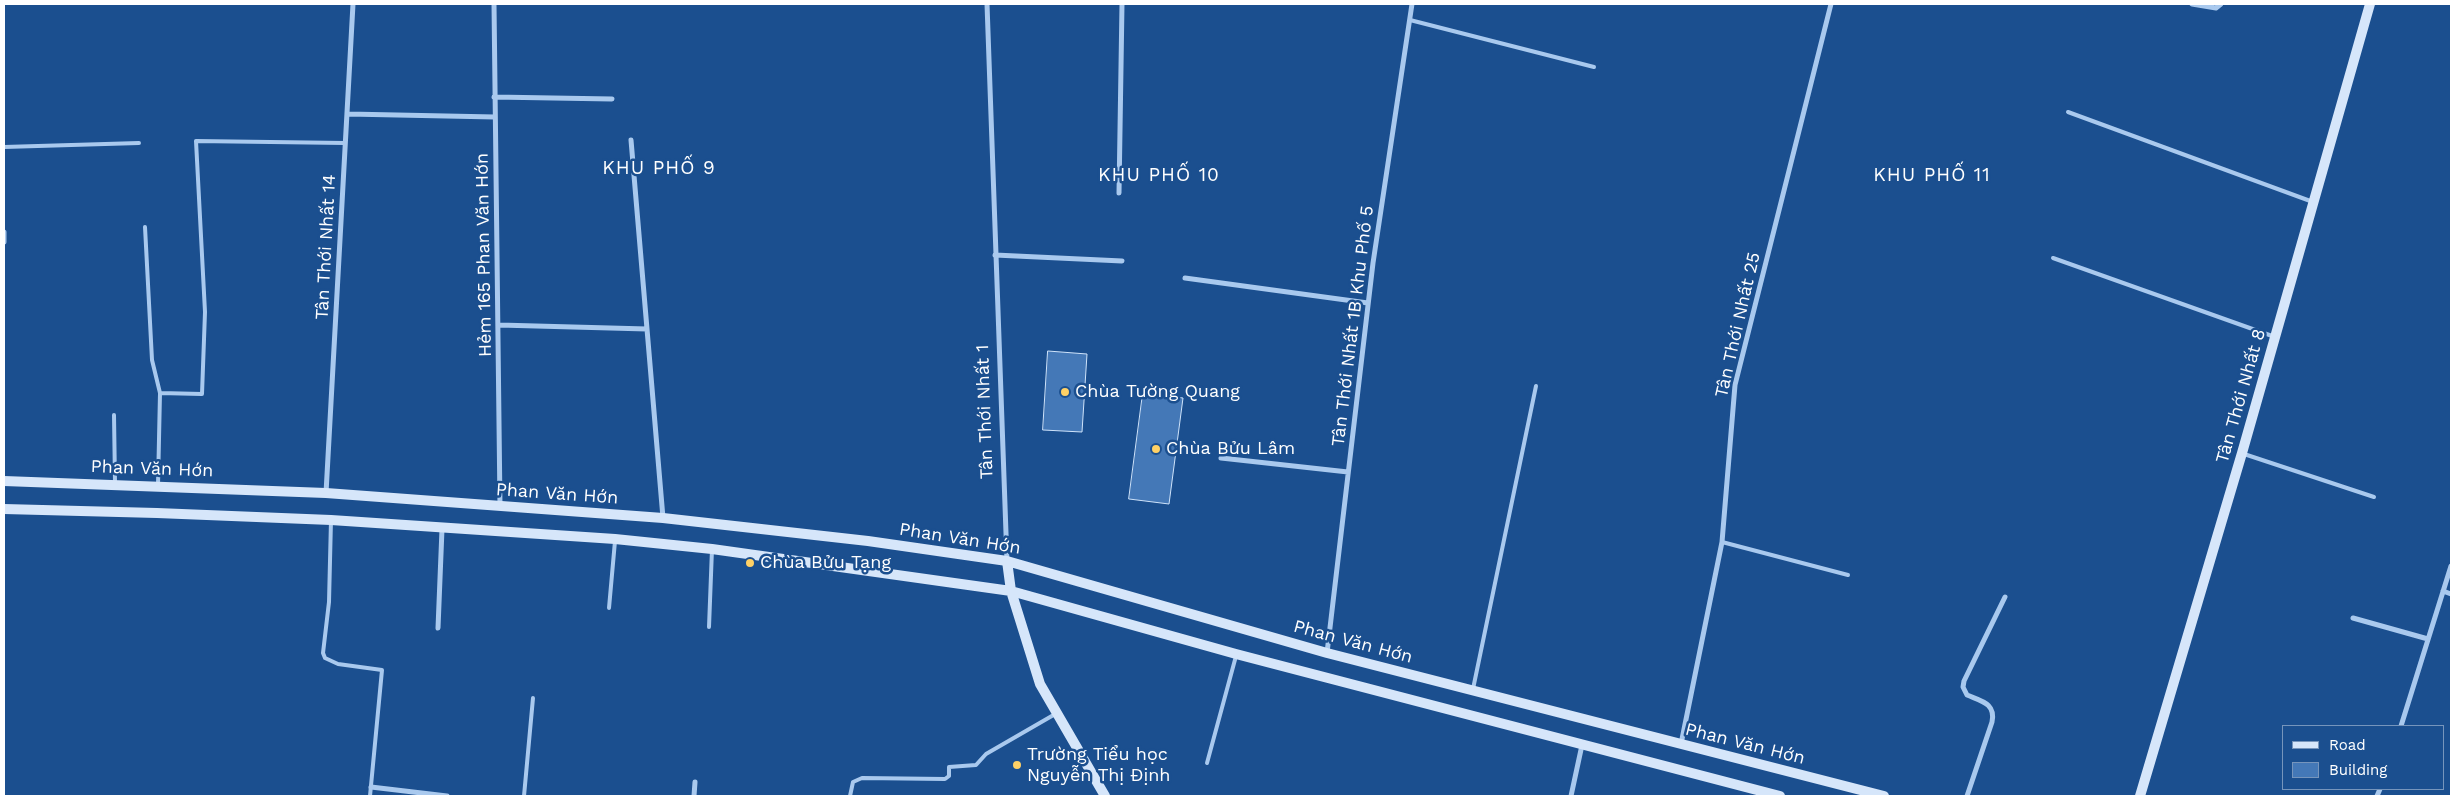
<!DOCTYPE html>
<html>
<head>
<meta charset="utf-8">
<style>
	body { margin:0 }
	#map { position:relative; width:2455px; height:800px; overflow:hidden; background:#1b4f8f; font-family:"Work Sans",sans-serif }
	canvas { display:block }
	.frame { position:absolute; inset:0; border:5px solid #fff; pointer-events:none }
	.legend { position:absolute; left:2282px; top:725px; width:162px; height:65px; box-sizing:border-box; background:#1b4f8f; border:1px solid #7695bc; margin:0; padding:6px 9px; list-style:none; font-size:15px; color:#fff }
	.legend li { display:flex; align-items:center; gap:10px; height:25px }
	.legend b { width:25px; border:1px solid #7695bc }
</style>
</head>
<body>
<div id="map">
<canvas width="2455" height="800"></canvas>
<div class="frame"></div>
<ul class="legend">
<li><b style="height:6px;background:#d6e6fa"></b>Road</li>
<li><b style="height:14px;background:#4478b7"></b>Building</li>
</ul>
</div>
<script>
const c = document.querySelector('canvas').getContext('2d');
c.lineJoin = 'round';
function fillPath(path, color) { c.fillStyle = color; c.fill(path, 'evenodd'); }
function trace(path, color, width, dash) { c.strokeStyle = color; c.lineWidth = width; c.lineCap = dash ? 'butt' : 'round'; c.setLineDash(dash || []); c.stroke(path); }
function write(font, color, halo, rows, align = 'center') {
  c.font = font + ' "Work Sans",sans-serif'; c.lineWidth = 5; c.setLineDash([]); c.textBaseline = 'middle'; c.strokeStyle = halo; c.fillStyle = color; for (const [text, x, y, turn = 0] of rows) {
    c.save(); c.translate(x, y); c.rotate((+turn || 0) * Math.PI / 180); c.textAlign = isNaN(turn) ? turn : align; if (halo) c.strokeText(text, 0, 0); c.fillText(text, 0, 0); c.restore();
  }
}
const building = new Path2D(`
	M1048,351L1087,354L1082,432L1043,430Z
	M1143,393L1183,398L1169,504L1129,499Z`);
const lane = new Path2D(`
	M1410,20L1594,67
	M2068,112L2313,202
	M4,147L139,143
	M145,227L152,360L160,393L158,485
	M2053,258L2275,337
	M160,393L202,394L205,312L196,141L345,143
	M114,415L115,483
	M2244,454L2374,497
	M331,520L329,602L323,653L325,658L338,664L382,670L370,796
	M1722,542L1848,575
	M609,608L615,541
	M709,627L712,549
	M1473,689L1536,386
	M1207,763L1236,656
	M524,796L533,698
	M850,796L853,782L862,778L945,779L949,776V767L976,765L986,754L1057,713`);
const street = new Path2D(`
	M494,4L500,506
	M987,4L1007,561
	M2192,4L2216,8L2221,4
	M494,97L612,99
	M348,114L495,117
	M631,140L663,518
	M1119,193L1122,4
	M4,232V242
	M995,255L1122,261
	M1185,278L1368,303
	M499,325L647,329
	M1221,458L1348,472
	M326,493L353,4
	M2443,591L2451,594
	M2353,618L2428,639
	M438,628L442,529
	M1327,653L1373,263L1412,4
	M2401,726L2451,566
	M1681,744L1722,542L1735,385L1831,4
	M371,787L447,796
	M694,796L695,782
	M1571,796L1582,745
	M1967,796L1992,722C1996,703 1981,701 1967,695L1963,687L1964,681L2005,597
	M2377,796L2380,789`);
const secondary = new Path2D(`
	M4,481L326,493L663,518L868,541L1007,561L1327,653L1884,796
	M4,509L157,513L331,520L615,539L712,549L1011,591L1236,654L1780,796
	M1007,561L1011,591L1040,684L1105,796
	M2140,796L2242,453L2370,4`);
const markers = [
	[1065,392,5,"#ffd166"],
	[1156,449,5,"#ffd166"],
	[750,563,5,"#ffd166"],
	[1017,765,5,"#ffd166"]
];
const streetNames = [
	["Tân Thới Nhất 14",326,247,-87],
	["Hẻm 165 Phan Văn Hớn",484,255,-91],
	["Tân Thới Nhất 25",1738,325,-77],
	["Tân Thới Nhất 1B Khu Phố 5",1353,326,-83],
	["Tân Thới Nhất 8",2241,396,-74],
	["Tân Thới Nhất 1",985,412,-92],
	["Phan Văn Hớn",152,469,2],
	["Phan Văn Hớn",557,494,4],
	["Phan Văn Hớn",960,539,9],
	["Phan Văn Hớn",1353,642,15],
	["Phan Văn Hớn",1745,744,14]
];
const poiNames = [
	["Chùa Tường Quang",1075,392],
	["Chùa Bửu Lâm",1166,449],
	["Chùa Bửu Tạng",760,563],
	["Trường Tiểu học",1027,755],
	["Nguyễn Thị Định",1027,776]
];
const neighbourhoodNames = [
	["KHU PHỐ 9",659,168],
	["KHU PHỐ 10",1159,175],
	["KHU PHỐ 11",1932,175]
];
fillPath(building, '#4478b7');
trace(building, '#cfe3fa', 1);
trace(lane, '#a9c9ee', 4);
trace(street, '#a9c9ee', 5);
trace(secondary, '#d6e6fa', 10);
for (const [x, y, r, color] of markers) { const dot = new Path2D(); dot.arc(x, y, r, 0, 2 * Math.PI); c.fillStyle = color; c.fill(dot); trace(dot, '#1b4f8f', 2); }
write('18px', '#fff', '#1b4f8f', streetNames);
write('18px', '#fff', '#1b4f8f', poiNames, 'left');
c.letterSpacing = '1px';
write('19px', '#fff', '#1b4f8f', neighbourhoodNames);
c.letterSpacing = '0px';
</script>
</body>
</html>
